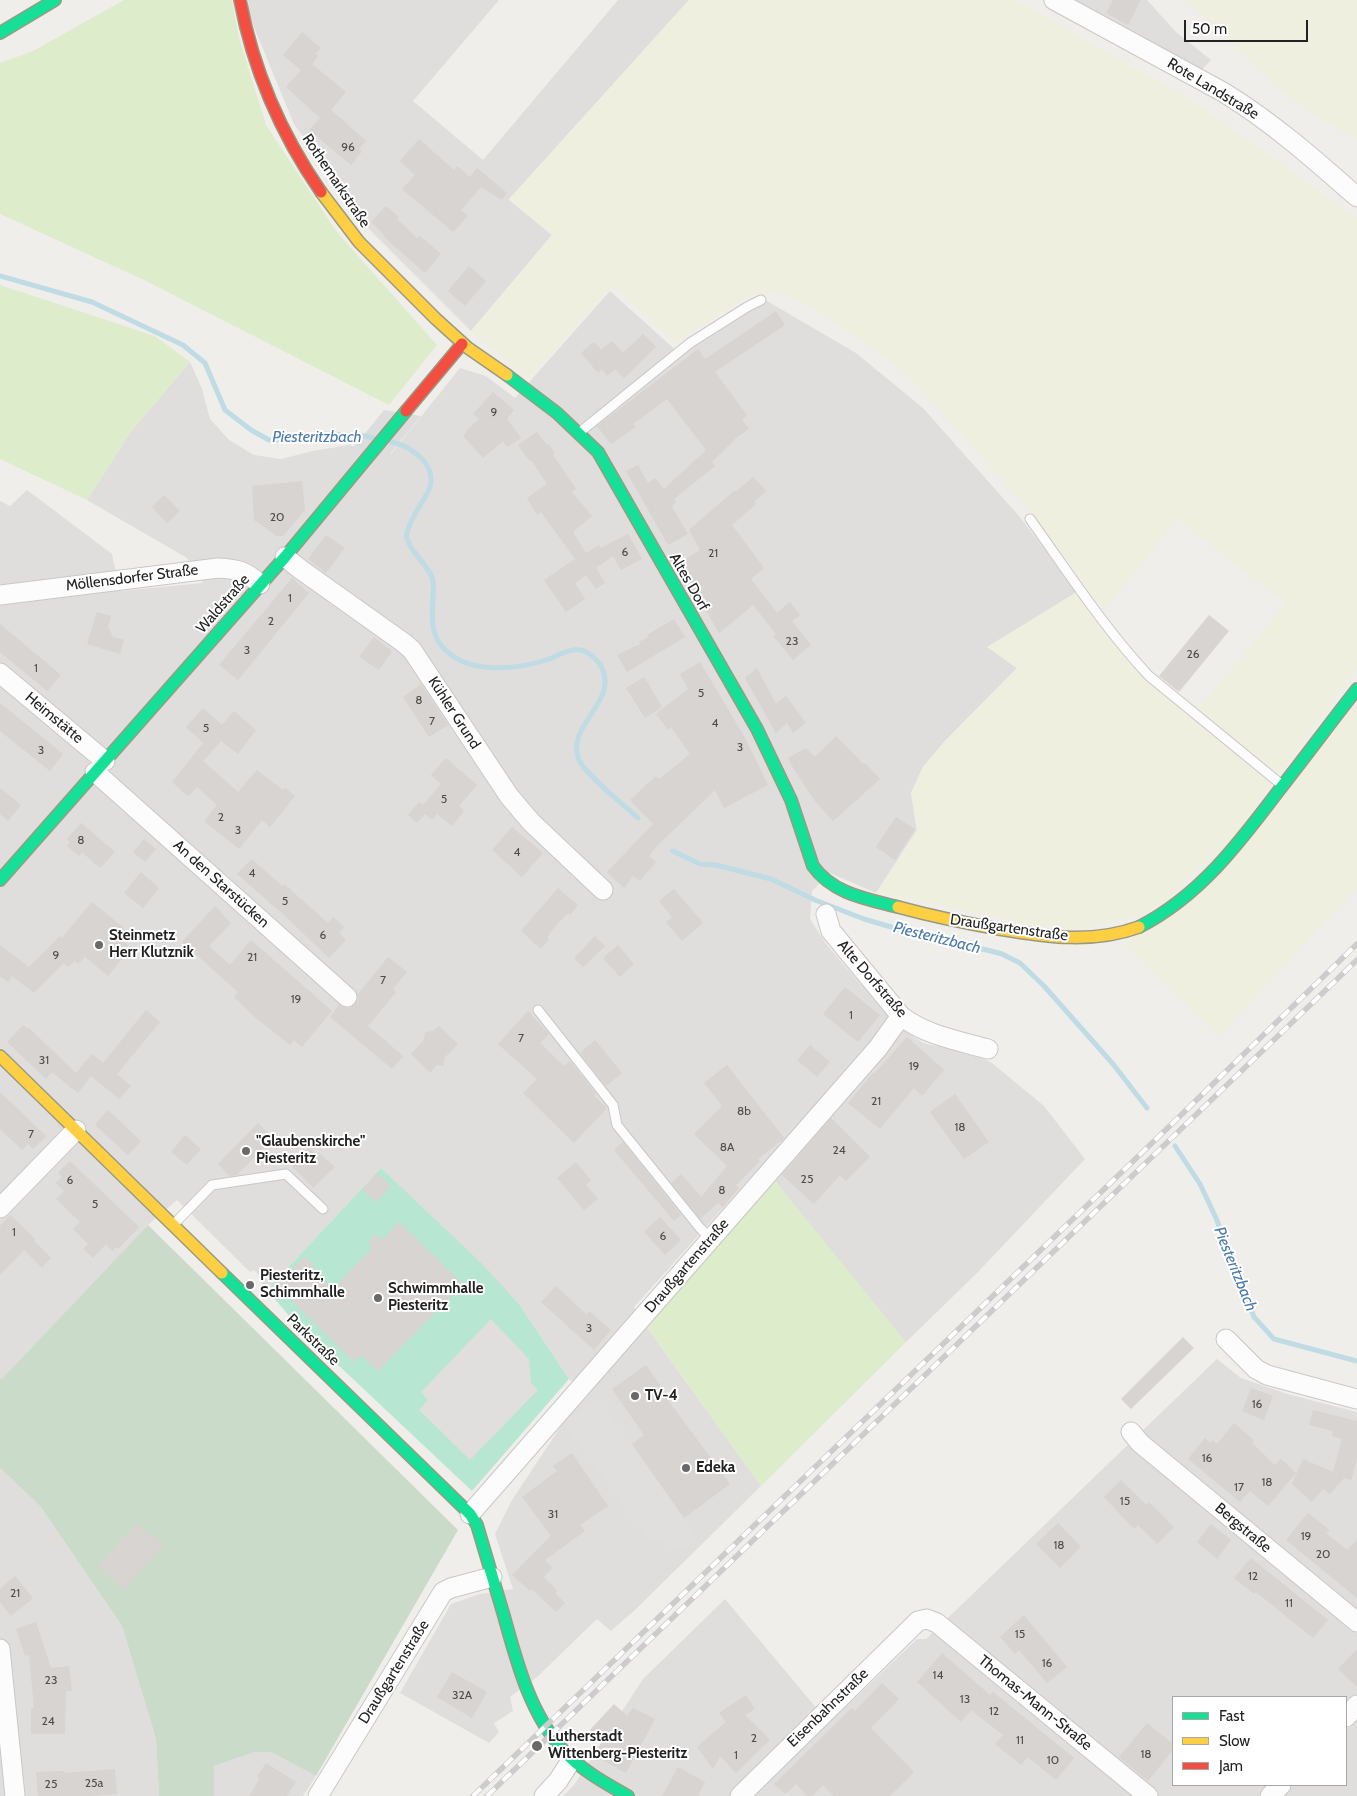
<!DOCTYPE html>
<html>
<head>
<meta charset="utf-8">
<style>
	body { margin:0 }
	#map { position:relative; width:1357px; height:1796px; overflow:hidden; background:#f0eeeb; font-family:Cabin,sans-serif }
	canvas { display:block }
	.legend { position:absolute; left:1172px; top:1696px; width:175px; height:90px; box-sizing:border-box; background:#fff; border:1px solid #a7a7a7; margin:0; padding:6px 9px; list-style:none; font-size:15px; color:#222 }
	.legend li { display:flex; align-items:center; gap:10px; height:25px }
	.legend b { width:25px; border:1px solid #a7a7a7 }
	.scale { position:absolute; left:1184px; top:20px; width:124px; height:22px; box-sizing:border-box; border:2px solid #222; border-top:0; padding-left:6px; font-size:15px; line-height:18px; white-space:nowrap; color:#222; -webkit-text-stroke:4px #fff; paint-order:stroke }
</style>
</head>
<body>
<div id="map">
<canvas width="1357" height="1796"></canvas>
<ul class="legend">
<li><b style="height:6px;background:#16e098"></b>Fast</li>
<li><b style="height:6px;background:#ffcf43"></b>Slow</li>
<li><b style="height:6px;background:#f24e42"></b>Jam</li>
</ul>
<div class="scale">50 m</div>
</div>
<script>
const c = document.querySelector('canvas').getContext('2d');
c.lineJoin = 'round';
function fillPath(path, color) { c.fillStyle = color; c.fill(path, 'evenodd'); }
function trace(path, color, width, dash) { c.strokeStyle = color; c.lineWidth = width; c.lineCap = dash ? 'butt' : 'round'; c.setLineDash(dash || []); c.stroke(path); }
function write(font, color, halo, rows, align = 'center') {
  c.font = font + ' Cabin,sans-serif'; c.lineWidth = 4; c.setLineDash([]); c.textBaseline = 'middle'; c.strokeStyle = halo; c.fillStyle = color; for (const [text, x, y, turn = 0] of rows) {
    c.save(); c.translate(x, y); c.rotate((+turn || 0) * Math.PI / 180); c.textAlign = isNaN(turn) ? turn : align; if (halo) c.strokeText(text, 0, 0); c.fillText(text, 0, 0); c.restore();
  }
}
const residential = new Path2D(`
	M248,0H499L413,101L483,160L618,0H689L509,200L552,235L471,331L368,228L294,124L249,15Z
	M1067,0H1147L1176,32L1211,60L1199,73Z
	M610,291L681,355L767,301L856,353L923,408L1019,516L1077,592L988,647L1017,668L945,741L923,767L911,793L917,830L876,893L830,873L812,891L810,919L826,944L895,1024L923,1043L977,1055L992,1063L1044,1106L1085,1159L977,1273L905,1343L775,1181L760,1167L634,1307L646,1326L761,1486L637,1608L611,1631L597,1619L537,1677L510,1697L513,1711L494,1723L499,1732L489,1743L400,1693L451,1604L480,1594L513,1589L495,1534L512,1500L563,1423L589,1394L569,1379L519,1304L381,1168L267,1290L261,1283L263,1280L254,1270L250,1272L177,1200L148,1225L2,1380L0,1378V501L10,506L27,490L112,554L120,591L203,583L187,558L87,500L132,430L190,362L202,389L210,419L229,440L254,455L281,459L313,451L348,445L391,454L460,368L486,376L515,398Z
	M1217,1359L1241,1378L1287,1394L1357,1412V1796H563L574,1785L643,1679L725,1599L829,1723L917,1639H926ZM1173,1697H1346V1785H1173Z
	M0,1468L40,1506L122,1626L156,1739L159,1796H0Z
	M255,1752H271L316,1776L303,1796H214V1766Z`);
const farmland = new Path2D(`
	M689,0H1016L1196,103L1357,218V668L1273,784L1187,886L1144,915L1069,932L876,893L917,830L911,793L923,767L945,741L1017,668L987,647L1077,592L1126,657L1153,684L1192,717L1285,604L1178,519L1104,611L1031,513L963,435L912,380L887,359L829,319L798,300L776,293L740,301L676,343L612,286L529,379L471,331L552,235L509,199Z
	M1185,0H1357V139L1317,117L1284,93Z
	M1357,704V888L1219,1036L1124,944Z`);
const grass = new Path2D(`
	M124,0H232L239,38L266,125L336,231L437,345L389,405L142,279L0,214V63L33,51Z
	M0,285L155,336L190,362L132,430L87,500L0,459Z
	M775,1181L906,1342L761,1486L646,1326Z`);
const cemetery = new Path2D(`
	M148,1225L458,1530L316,1776L271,1752H255L214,1766V1796H159L156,1739L122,1626L40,1506L0,1468V1378L2,1379Z`);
const pitch = new Path2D(`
	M381,1168L481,1263L519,1304L569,1379L472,1491L302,1331L267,1290Z`);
const parking = new Path2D(`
	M491,1319L529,1359L531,1383L538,1390L470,1460L419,1410L428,1400L421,1392Z
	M597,1398L698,1538L681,1550L646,1536L563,1423Z`);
const pier = new Path2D(`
	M384,410L421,416L386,459L350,452Z`);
const stream = new Path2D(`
	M0,276L92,302L183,345L205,363L225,410L251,430L269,440H287L318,434L360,435L373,438
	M391,442C410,446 433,461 431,483C430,492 417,509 413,518C410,523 408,530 406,536C408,540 409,545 412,549C419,559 431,570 433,581C435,601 427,626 440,644C464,676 516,670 549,659C560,655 569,648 581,650C587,651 596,659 599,663C624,700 564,724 579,760C585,774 625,806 638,818
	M673,851L700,864L716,865L771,879L815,900L864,919L915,934H924L955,943L991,951L1002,954L1020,963L1044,986L1113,1064L1147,1108
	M1175,1146L1200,1184L1216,1218L1254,1317L1274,1339L1357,1361`);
const building = new Path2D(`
	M1113,0H1141L1128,25L1106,13Z
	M302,32L321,48L315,54L318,56L312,64L346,92L331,110L366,141L359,149L362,151L351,165L309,130L320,118L286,87L301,70L283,55Z
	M419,139L454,170L457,166L470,177L477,168L507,193L502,200L481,187L461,210L468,216L453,232L402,189L415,175L400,161Z
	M386,206L399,217L397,219L417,238L420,236L441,254L425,273L384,237L385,236L371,222Z
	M469,266L486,281L465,306L448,291Z
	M776,311L785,325L715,372L747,415L742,420L749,429L736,438L712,462L715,466L674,499L676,502L672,507L688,534L668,545L626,471L638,465L648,483L655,478L664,489L706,450L667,399L633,424L636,427L611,444L597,426L698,349L705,359Z
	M643,334L656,347L624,378L615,369L607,376L602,369L598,373L581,353L594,342L601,350L612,341L623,353Z
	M493,392L514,410L507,419L521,438L507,447L503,441L483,458L463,436L467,432L466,431L479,419L473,414Z
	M537,432L546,444L550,445L555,454L553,455L576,489L572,492L592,516L573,532L586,553L599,545L601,548L628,534L642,559L621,570L613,556L596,568L605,583L596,589L586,575L575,583L585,599L566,612L544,580L575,559L541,512L537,515L527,498L547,484L532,461L528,459L518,445Z
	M753,477L766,491L754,502L756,504L732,525L764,568L751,579L777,613L790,602L800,615L792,621L811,645L793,660L773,636L776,634L753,605L719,633L679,563L700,550L689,530L734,491H737Z
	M302,481L305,510L283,536H277L254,520L252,486Z
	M164,495L180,511L167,523L152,507Z
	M326,535L345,548L326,573L308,559Z
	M292,578L309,593L238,680L219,665Z
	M97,612L111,616L108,627L113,637L124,640L120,654L87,644Z
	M1209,615L1229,631L1179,692L1159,676Z
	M674,619L685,637L627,672L617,655L640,644L639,642L648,637L647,635Z
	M0,624L61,675L47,691L0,652Z
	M374,637L392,651L379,670L359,657Z
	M700,662L744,736L768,785L724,808L715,790L659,844L649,856L656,862L640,881L633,876L624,888L607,872L653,824L630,800L656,776L659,779L690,754L671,727L668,730L656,714L688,689L680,674Z
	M757,668L776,704L786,696L806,723L793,733L787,723L776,733L745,678Z
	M644,677L662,707L645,718L626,688Z
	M421,684L448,725L429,737L403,697Z
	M0,703L63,754L50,771L0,731Z
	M203,708L222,725L234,711L256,730L238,754L221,741L203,761L238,792L257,770L283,790L285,788L295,796L270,827L262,820L239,849L204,821L217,805L197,787L188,796L172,782L203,743L186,727Z
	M836,736L863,764L865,763L880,779L833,821L815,801L795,771L788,758L806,748L815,757Z
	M446,758L477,785L459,806L464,811L452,826L437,814L432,820L425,814L417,823L408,815L419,802L423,805L441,784L431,775Z
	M0,788L21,805L8,821L0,814Z
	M896,817L915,829L895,860L876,847Z
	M81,823L115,852L100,868L82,852L79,856L67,846L70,842L67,839Z
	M512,827L543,853L522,877L492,850Z
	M144,839L156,849L145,862L133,852Z
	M252,859L282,886L284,884L328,923L333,917L344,927L339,933L346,940L329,958L284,915L237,874Z
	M141,872L159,888L143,908L124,893Z
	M558,888L578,905L570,915L568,913L557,924L547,937L549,939L541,949L521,931Z
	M674,889L703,923L682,941L666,922L672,917L659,901Z
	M92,902L131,934L124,942L131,948L108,976L85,957L78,964L75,961L68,967L64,963L34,993L12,976L8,982L0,976V945L29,967L60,936L62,938Z
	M215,906L231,923L209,946L230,965L251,940L332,1011L302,1047L294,1040L290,1045L256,1018L234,997L238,992L182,942Z
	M595,936L605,946L583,967L574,958Z
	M618,945L634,964L620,977L603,958Z
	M388,957L407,972L393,989L396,992L368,1026L403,1056L392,1069L330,1017L339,1005L345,1008L351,1007L355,1005L358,1000V994Z
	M845,987L880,1015L858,1042L823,1014Z
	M146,1010L160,1022L117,1074L131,1086L119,1099L91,1076L78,1093L52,1072L46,1079L7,1042L23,1025L28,1029L29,1028L76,1073L92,1054L103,1063Z
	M528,1011L549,1034L540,1043L564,1066L570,1061L596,1094L594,1096L607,1108L574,1143L523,1093L537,1079L498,1044Z
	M439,1026L458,1044L444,1058V1066L437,1065L430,1073L411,1054L424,1040L425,1032L433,1031Z
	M907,1037L944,1070L922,1096L914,1088L880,1129L848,1103L873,1073L874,1074Z
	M595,1040L622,1073L606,1086L580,1053Z
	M810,1045L830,1062L817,1077L797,1060Z
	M727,1065L784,1138L758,1159L760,1161L736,1185L739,1188L723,1207L718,1203L700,1219L671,1183L681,1174L701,1197L727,1166L694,1134L722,1106L704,1083Z
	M0,1092L46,1136L33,1149L28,1144L22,1150L0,1129Z
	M955,1094L989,1142L964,1159L930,1112Z
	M108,1110L141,1141L128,1155L95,1125Z
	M831,1118L870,1157L846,1181L840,1175L814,1204L782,1175Z
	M258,1123L273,1138L237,1175L230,1176L218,1164Z
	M185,1135L201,1149L187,1165L171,1152Z
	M623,1142L681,1215L674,1221L614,1150Z
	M309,1147L316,1154L318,1152L335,1167L313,1188L291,1165Z
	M70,1161L139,1227L118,1249L116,1247L112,1251L106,1244L93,1258L83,1249L88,1244L73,1229L80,1222L56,1199L64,1191L56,1183L62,1177L58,1173Z
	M576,1162L591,1180L586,1185L598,1199L584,1210L557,1178Z
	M377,1173L391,1186L376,1202L362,1189Z
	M10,1215L35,1239L33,1240L51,1258L42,1268L24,1250L0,1275V1226Z
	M660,1217L681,1240L665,1255L644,1232Z
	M399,1222L463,1284L378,1371L361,1355L354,1362L276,1285L305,1256L315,1266L312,1269L333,1289L372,1248L367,1243L376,1234L382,1240Z
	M556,1286L586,1314L589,1311L611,1330L594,1350L541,1302Z
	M1183,1337L1194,1348L1131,1409L1121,1399Z
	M646,1365L670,1399L668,1400L730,1484L684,1518L632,1444L644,1435L612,1389Z
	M1251,1388L1273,1396L1264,1420L1242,1411Z
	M1313,1410L1357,1421V1459L1351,1480L1344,1478L1330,1494L1323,1489L1312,1502L1292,1484L1303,1459L1333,1472L1342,1439L1332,1436L1333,1431L1309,1425Z
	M1234,1423L1254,1440L1252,1443L1275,1465L1281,1459L1296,1473L1268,1506L1250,1491L1240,1502L1188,1459L1205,1438L1210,1443L1212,1440L1217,1444Z
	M572,1453L608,1506L580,1525L585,1531L545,1560L552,1568L544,1577L557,1591L555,1593L565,1603L556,1612L532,1589L530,1591L512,1575L551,1536L522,1497L557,1471L553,1466Z
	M1121,1480L1146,1505L1149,1502L1174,1527L1157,1544L1138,1525L1134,1529L1104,1497Z
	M1308,1513L1330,1530L1326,1533L1347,1550L1357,1540V1598L1286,1540Z
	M137,1523L163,1546L124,1589L98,1566Z
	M1058,1523L1081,1547L1060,1568L1036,1544Z
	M1211,1524L1231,1540L1217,1559L1197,1542Z
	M1251,1558L1328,1620L1313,1638L1256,1592L1254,1594L1234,1578Z
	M15,1576L33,1598L11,1616L0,1602V1589Z
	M1024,1615L1067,1667L1047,1683L1019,1650L1015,1654L1000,1637Z
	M36,1622L51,1668L69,1666L72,1691H66L65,1734H31V1708H34L29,1655L25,1656L16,1629Z
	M1357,1649V1687L1338,1669Z
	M942,1653L990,1695L993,1692L1074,1758L1056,1780L1028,1757L1021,1765L995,1744L1003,1735L971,1710L961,1722L917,1682Z
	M452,1672L487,1692L472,1718L437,1697Z
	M882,1683L899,1699L871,1728L914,1772L890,1796H834L823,1785L812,1796H807L796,1784L785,1794L774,1784L852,1708L855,1711Z
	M746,1695L755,1709L745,1715L770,1740L736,1773L720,1756L713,1769L697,1747L726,1722L719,1713Z
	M614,1704L627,1716L633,1708L655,1719L626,1773L594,1755L602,1741L588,1732Z
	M1147,1723L1173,1744V1750L1148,1781L1119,1757Z
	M266,1763L296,1782L287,1796H249L260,1778L257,1777Z
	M678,1767L705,1782L698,1796H662Z
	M115,1769L117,1794L90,1796H38L36,1772L63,1771L64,1773Z`);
const lane = new Path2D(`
	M580,432L690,343L747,307L761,300
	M1030,519C1068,572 1104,628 1149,676L1282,785
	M538,1010L613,1105L617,1125L700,1228L711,1239
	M175,1223L212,1185L286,1174L323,1209`);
const street = new Path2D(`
	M1054,0L1223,92C1272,122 1314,159 1357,197
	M285,557L300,569L404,643L412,650L509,796L531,822L603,890
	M0,595L218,568C238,569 245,571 260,584
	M0,673L105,761
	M95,772L347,997
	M826,914L831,931L901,1016C925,1035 959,1041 988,1049
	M0,1208L76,1130
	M1226,1339L1256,1369L1267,1375L1357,1399
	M1131,1432L1140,1443L1357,1622
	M470,1514L878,1048L901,1016
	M0,1649L15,1796
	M1346,1717L1357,1705
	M318,1796L443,1592L451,1588L492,1577
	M544,1796L558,1781L572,1759
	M740,1796L918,1621L927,1619L937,1623L1148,1796
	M1270,1796L1281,1785`);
const fast = new Path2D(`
	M0,33L55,0
	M507,375L557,413L598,452L757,729L791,800L813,866C833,894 867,899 898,907
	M0,880L285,557L406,411
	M1139,927C1200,896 1240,842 1280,789C1306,756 1331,722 1357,689
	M222,1273L470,1514L477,1525C486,1555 495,1586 504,1616C517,1663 530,1713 563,1750C581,1770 605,1783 628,1796`);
const slow = new Path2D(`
	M321,192L359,242L436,319L468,348L507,375
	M898,907C931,916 965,923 999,929C1046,937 1093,944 1139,927
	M0,1056L222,1273`);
const jam = new Path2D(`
	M240,0C253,69 281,134 321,192
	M406,411L462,344`);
const rail = new Path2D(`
	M473,1796L1178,1118L1357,944
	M487,1796L1357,960`);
const markers = [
	[99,945,5,"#6a6968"],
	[246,1151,5,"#6a6968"],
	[250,1285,5,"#6a6968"],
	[378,1298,5,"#6a6968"],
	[635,1396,5,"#6a6968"],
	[686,1468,5,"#6a6968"],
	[537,1746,6,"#6a6968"]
];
const numberNames = [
	["96",348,147],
	["9",494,412],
	["20",277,517],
	["6",625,552],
	["21",713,553],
	["1",290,598],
	["2",271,621],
	["23",792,641],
	["3",247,650],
	["26",1193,654],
	["1",36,668],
	["5",701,693],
	["8",419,700],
	["7",432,721],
	["4",715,723],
	["5",206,728],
	["3",740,747],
	["3",41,750],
	["5",444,799],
	["2",221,817],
	["3",238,830],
	["8",81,840],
	["4",517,852],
	["4",252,873],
	["5",285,901],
	["6",323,935],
	["9",56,955],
	["21",252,957],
	["7",383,980],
	["19",296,999],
	["1",851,1015],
	["7",521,1038],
	["31",44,1060],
	["19",914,1066],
	["21",876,1101],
	["8b",744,1111],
	["18",960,1127],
	["7",31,1134],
	["8A",727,1147],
	["24",839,1150],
	["25",807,1179],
	["6",70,1180],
	["8",722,1190],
	["5",95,1204],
	["1",14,1232],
	["6",663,1236],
	["3",589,1328],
	["16",1257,1404],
	["16",1207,1458],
	["18",1267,1482],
	["17",1239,1487],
	["15",1125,1501],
	["31",553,1514],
	["19",1306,1536],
	["18",1059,1545],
	["20",1323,1554],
	["12",1253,1576],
	["21",15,1593],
	["11",1289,1603],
	["15",1020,1634],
	["16",1047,1663],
	["14",938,1675],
	["23",51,1680],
	["32A",462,1695],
	["13",965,1699],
	["12",994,1711],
	["24",48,1721],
	["2",754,1738],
	["11",1020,1740],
	["18",1146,1754],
	["1",736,1755],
	["10",1053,1760],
	["25a",94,1783],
	["25",51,1784]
];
const streetNames = [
	["Rote Landstraße",1213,89,31],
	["Rothemarkstraße",336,181,56],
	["Möllensdorfer Straße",132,578,-7],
	["Altes Dorf",689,582,60],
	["Waldstraße",223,604,-49],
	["Kühler Grund",454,713,57],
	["Heimstätte",54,718,40],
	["An den Starstücken",221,884,42],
	["Draußgartenstraße",1009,928,8],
	["Alte Dorfstraße",872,979,49],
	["Draußgartenstraße",687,1266,-49],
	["Parkstraße",313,1340,44],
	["Bergstraße",1243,1528,40],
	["Draußgartenstraße",394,1672,-58],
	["Thomas-Mann-Straße",1035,1703,39],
	["Eisenbahnstraße",828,1708,-44]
];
const poiNames = [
	["Steinmetz",109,936],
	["Herr Klutznik",109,953],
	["\"Glaubenskirche\"",256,1142],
	["Piesteritz",256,1159],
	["Piesteritz,",260,1276],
	["Schimmhalle",260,1293],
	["Schwimmhalle",388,1289],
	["Piesteritz",388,1306],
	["TV-4",645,1396],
	["Edeka",696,1468],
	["Lutherstadt",548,1737],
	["Wittenberg-Piesteritz",548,1754]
];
const waterNames = [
	["Piesteritzbach",317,437],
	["Piesteritzbach",937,938,14],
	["Piesteritzbach",1235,1269,68]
];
fillPath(residential, '#dfdedc');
fillPath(farmland, '#efefdf');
fillPath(grass, '#ddeccb');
fillPath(cemetery, '#cadbca');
fillPath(pitch, '#b7e6d2');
fillPath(parking, '#e0dfde');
fillPath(pier, '#dedddd');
trace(stream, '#bfdbe3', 5);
fillPath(building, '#d7d4d2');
trace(lane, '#c9c8c7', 11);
trace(street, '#c9c8c7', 21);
trace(fast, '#999a82', 14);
trace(slow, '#999a82', 14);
trace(jam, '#999a82', 14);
trace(lane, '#fdfcfc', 9);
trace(street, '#fdfcfc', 19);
trace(fast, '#16e098', 11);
trace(slow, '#ffcf43', 11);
trace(jam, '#f24e42', 11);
trace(rail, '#ccc', 5.5);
trace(rail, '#fff', 4, [11]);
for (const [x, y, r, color] of markers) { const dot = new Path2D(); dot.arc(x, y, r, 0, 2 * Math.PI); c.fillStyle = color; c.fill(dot); trace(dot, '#fff', 2); }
write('12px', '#4f4e4e', null, numberNames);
write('15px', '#222', '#fff', streetNames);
write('bold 15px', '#222', '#fff', poiNames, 'left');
write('italic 16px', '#4a7aab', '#fff', waterNames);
</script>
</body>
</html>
